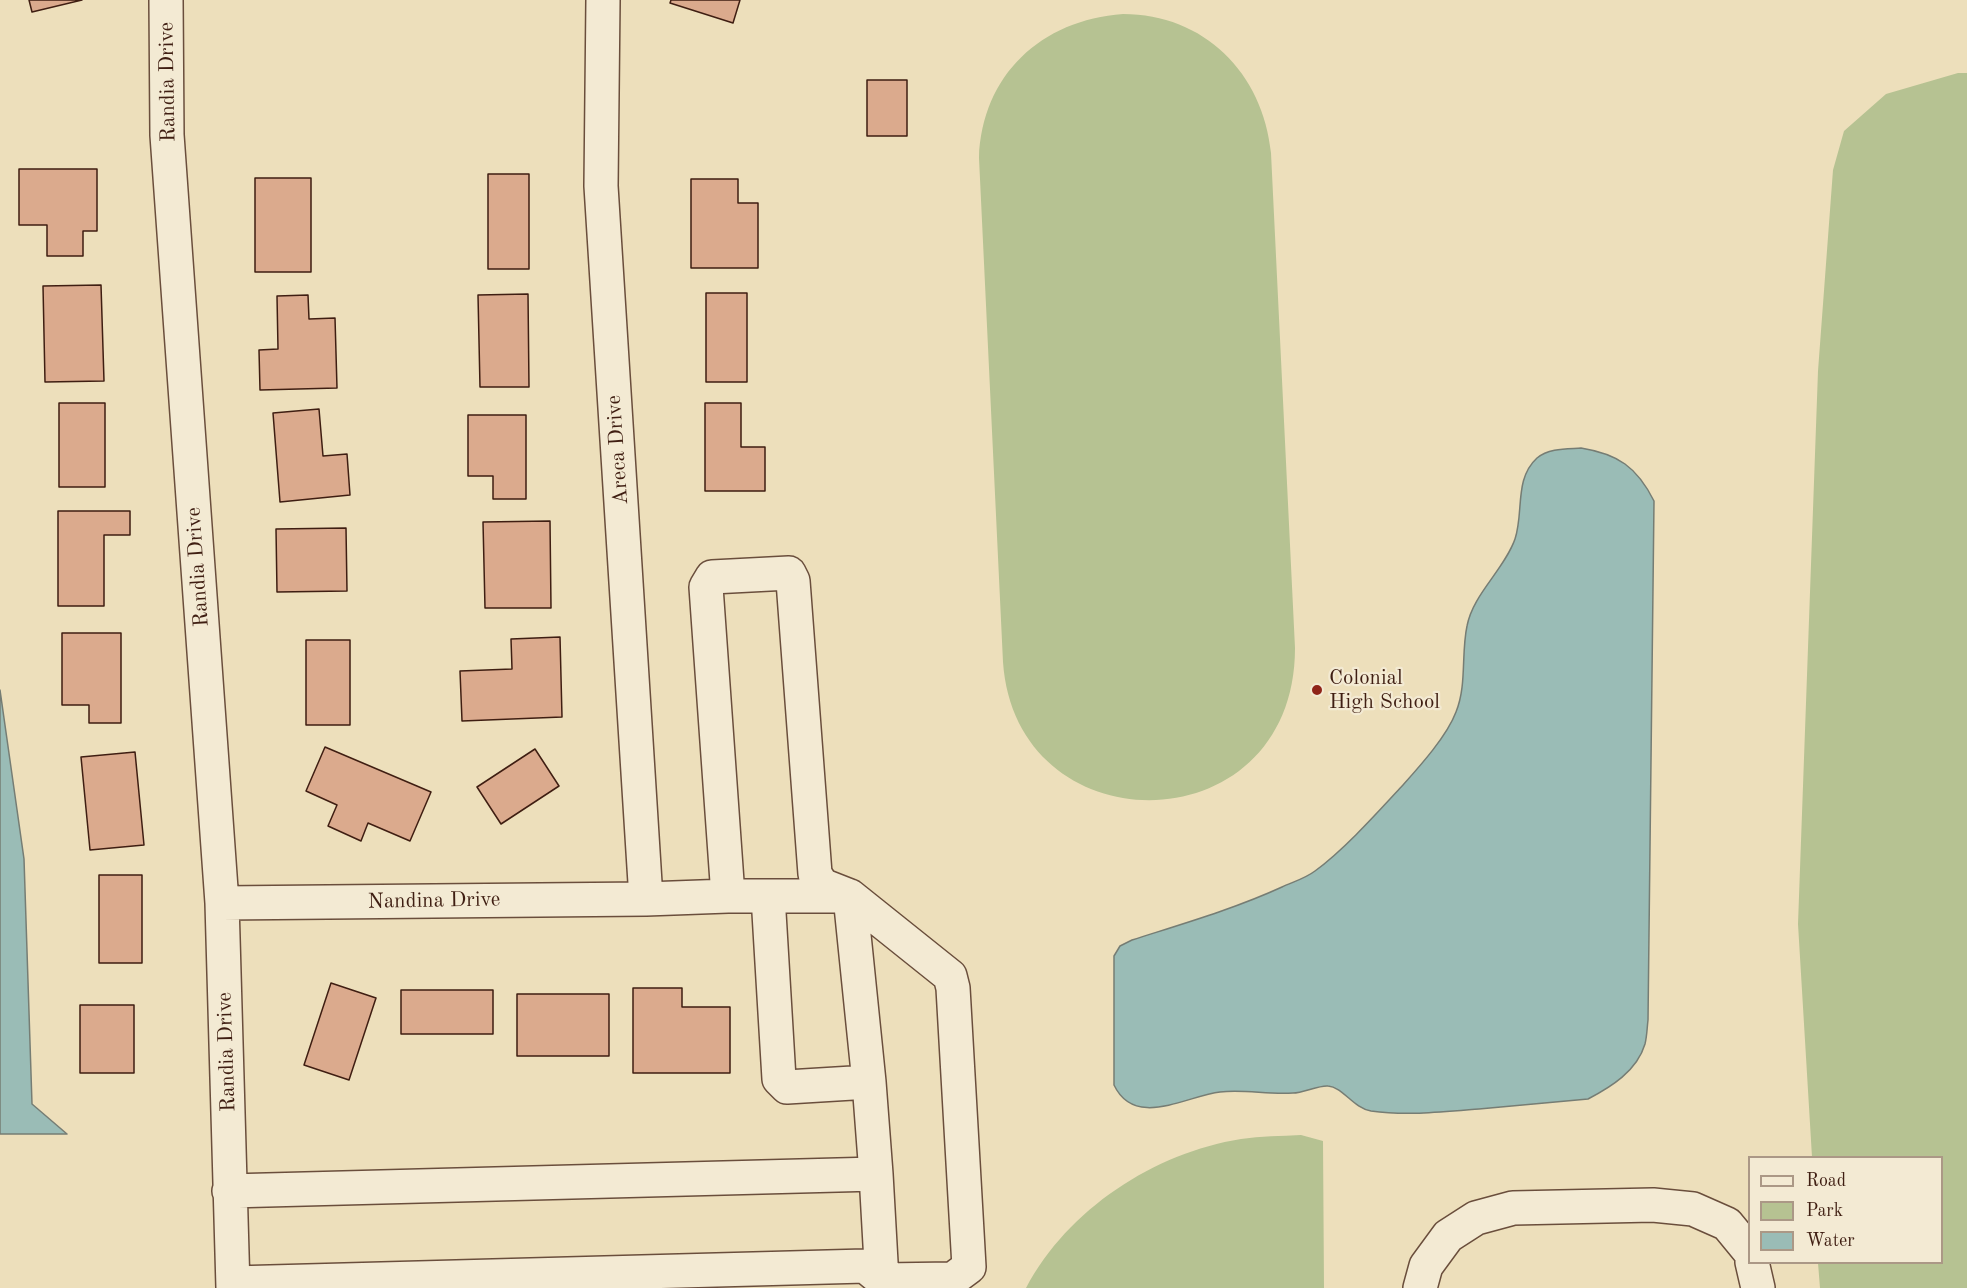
<!DOCTYPE html>
<html>
<head>
<meta charset="utf-8">
<style>
	body { margin:0 }
	#map { position:relative; width:1967px; height:1288px; overflow:hidden; background:#eddfbb; font-family:"Old Standard TT",serif }
	canvas { display:block }
	.legend { position:absolute; left:1748px; top:1156px; width:195px; height:108px; box-sizing:border-box; background:#f3ead3; border:2px solid #ab9886; margin:0; padding:8px 10px; list-style:none; font-size:18px; color:#3f1e12 }
	.legend li { display:flex; align-items:center; gap:12px; height:30px }
	.legend b { width:30px; border:2px solid #ab9886 }
</style>
</head>
<body>
<div id="map">
<canvas width="1967" height="1288"></canvas>
<ul class="legend">
<li><b style="height:8px;background:#f3ead3"></b>Road</li>
<li><b style="height:16px;background:#b6c292"></b>Park</li>
<li><b style="height:16px;background:#9abcb6"></b>Water</li>
</ul>
</div>
<script>
const c = document.querySelector('canvas').getContext('2d');
c.lineJoin = 'round';
function fillPath(path, color) { c.fillStyle = color; c.fill(path, 'evenodd'); }
function trace(path, color, width, dash) { c.strokeStyle = color; c.lineWidth = width; c.lineCap = dash ? 'butt' : 'round'; c.setLineDash(dash || []); c.stroke(path); }
function write(font, color, halo, rows, align = 'center') {
  c.font = font + ' "Old Standard TT",serif'; c.lineWidth = 4.5; c.setLineDash([]); c.textBaseline = 'middle'; c.strokeStyle = halo; c.fillStyle = color; for (const [text, x, y, turn = 0] of rows) {
    c.save(); c.translate(x, y); c.rotate((+turn || 0) * Math.PI / 180); c.textAlign = isNaN(turn) ? turn : align; if (halo) c.strokeText(text, 0, 0); c.fillText(text, 0, 0); c.restore();
  }
}
const green = new Path2D(`
	M1123,14C1204,14 1263,73 1271,153L1295,648C1295,847 1016,850 1003,662L979,158C982,75 1041,20 1123,14Z
	M1958,73H1967V1288H1820L1818,1263L1942,1262V1158L1812,1157L1798,924L1818,371L1833,170L1844,131L1886,94Z
	M1301,1135L1323,1141L1324,1288H1026C1068,1209 1154,1153 1241,1139C1261,1136 1281,1136 1301,1135Z`);
const water = new Path2D(`
	M1581,448C1618,454 1637,467 1654,501L1648,1020C1647,1028 1647,1036 1645,1044C1637,1071 1611,1087 1588,1099C1552,1102 1515,1106 1479,1109C1443,1112 1406,1116 1371,1111C1353,1108 1343,1087 1328,1086C1319,1085 1303,1093 1293,1093C1269,1095 1244,1089 1220,1092C1186,1096 1135,1129 1114,1085V956L1120,946L1132,940C1182,924 1234,909 1282,887C1293,882 1306,878 1315,871C1344,850 1378,812 1403,785C1420,766 1447,736 1456,712C1467,685 1461,654 1467,626C1473,594 1504,570 1515,539C1524,512 1514,479 1537,458C1549,448 1567,449 1581,448Z
	M0,690L24,859L32,1104L67,1134H0Z`);
const building = new Path2D(`
	M29,0H82L32,12Z
	M671,0H740L733,23L670,3Z
	M867,80H907V136H867Z
	M19,169H97V231H83V256H47V225H19Z
	M488,174H529V269H488Z
	M255,178H311V272H255Z
	M691,179H738V203H758V268H691Z
	M101,285L104,381L45,382L43,286Z
	M706,293H747V382H706Z
	M528,294L529,387H480L478,295Z
	M308,295L309,319L335,318L337,388L260,390L259,350L278,349L277,296Z
	M59,403H105V487H59Z
	M705,403H741V447H765V491H705Z
	M319,409L323,456L347,454L350,495L280,502L273,413Z
	M468,415H526V499H493V476H468Z
	M58,511H130V535H104V606H58Z
	M550,521L551,608H485L483,522Z
	M346,528L347,591L277,592L276,529Z
	M62,633H121V723H89V705H62Z
	M560,637L562,717L462,721L460,671L512,669L511,639Z
	M306,640H350V725H306Z
	M325,747L431,792L410,841L368,823L361,841L328,826L337,805L306,791Z
	M535,749L559,786L501,824L477,787Z
	M135,752L144,845L90,850L81,757Z
	M99,875H142V963H99Z
	M331,983L376,998L349,1080L304,1065Z
	M633,988H682V1007H730V1073H633Z
	M401,990H493V1034H401Z
	M517,994H609V1056H517Z
	M80,1005H134V1073H80Z`);
const minor = new Path2D(`
	M166,0L167,135L222,903L233,1288
	M603,0L601,186L646,899
	M768,896H850L869,1082
	M222,903L646,899L728,896
	M876,1174L882,1280
	M229,1191L876,1174L869,1082L787,1087L779,1079L768,896H728L706,587L712,577L789,573L793,581L815,874L822,885L850,896L950,976L953,988L969,1267L953,1279L882,1280L865,1266L233,1283
	M1752,1262L1758,1288
	M1420,1288L1426,1266L1448,1236L1476,1218L1513,1208L1653,1205L1693,1209L1727,1224L1750,1252`);
const markers = [
	[1317,690,6,"#8f2418"]
];
const streetNames = [
	["Randia Drive",168,82,-91],
	["Areca Drive",618,450,-94],
	["Randia Drive",198,567,-94],
	["Nandina Drive",434,901,-1],
	["Randia Drive",227,1052,-92]
];
const poiNames = [
	["Colonial",1329,678],
	["High School",1329,702]
];
fillPath(green, '#b6c292');
fillPath(water, '#9abcb6');
trace(water, '#767d74', 1.5);
fillPath(building, '#dbaa8d');
trace(building, '#3f1e12', 1.5);
trace(minor, '#6a4e3c', 36);
trace(minor, '#f3ead3', 33);
for (const [x, y, r, color] of markers) { const dot = new Path2D(); dot.arc(x, y, r, 0, 2 * Math.PI); c.fillStyle = color; c.fill(dot); trace(dot, '#f3ead3', 2); }
write('21px', '#3f1e12', '#f3ead3', streetNames);
write('21px', '#3f1e12', '#f3ead3', poiNames, 'left');
</script>
</body>
</html>
